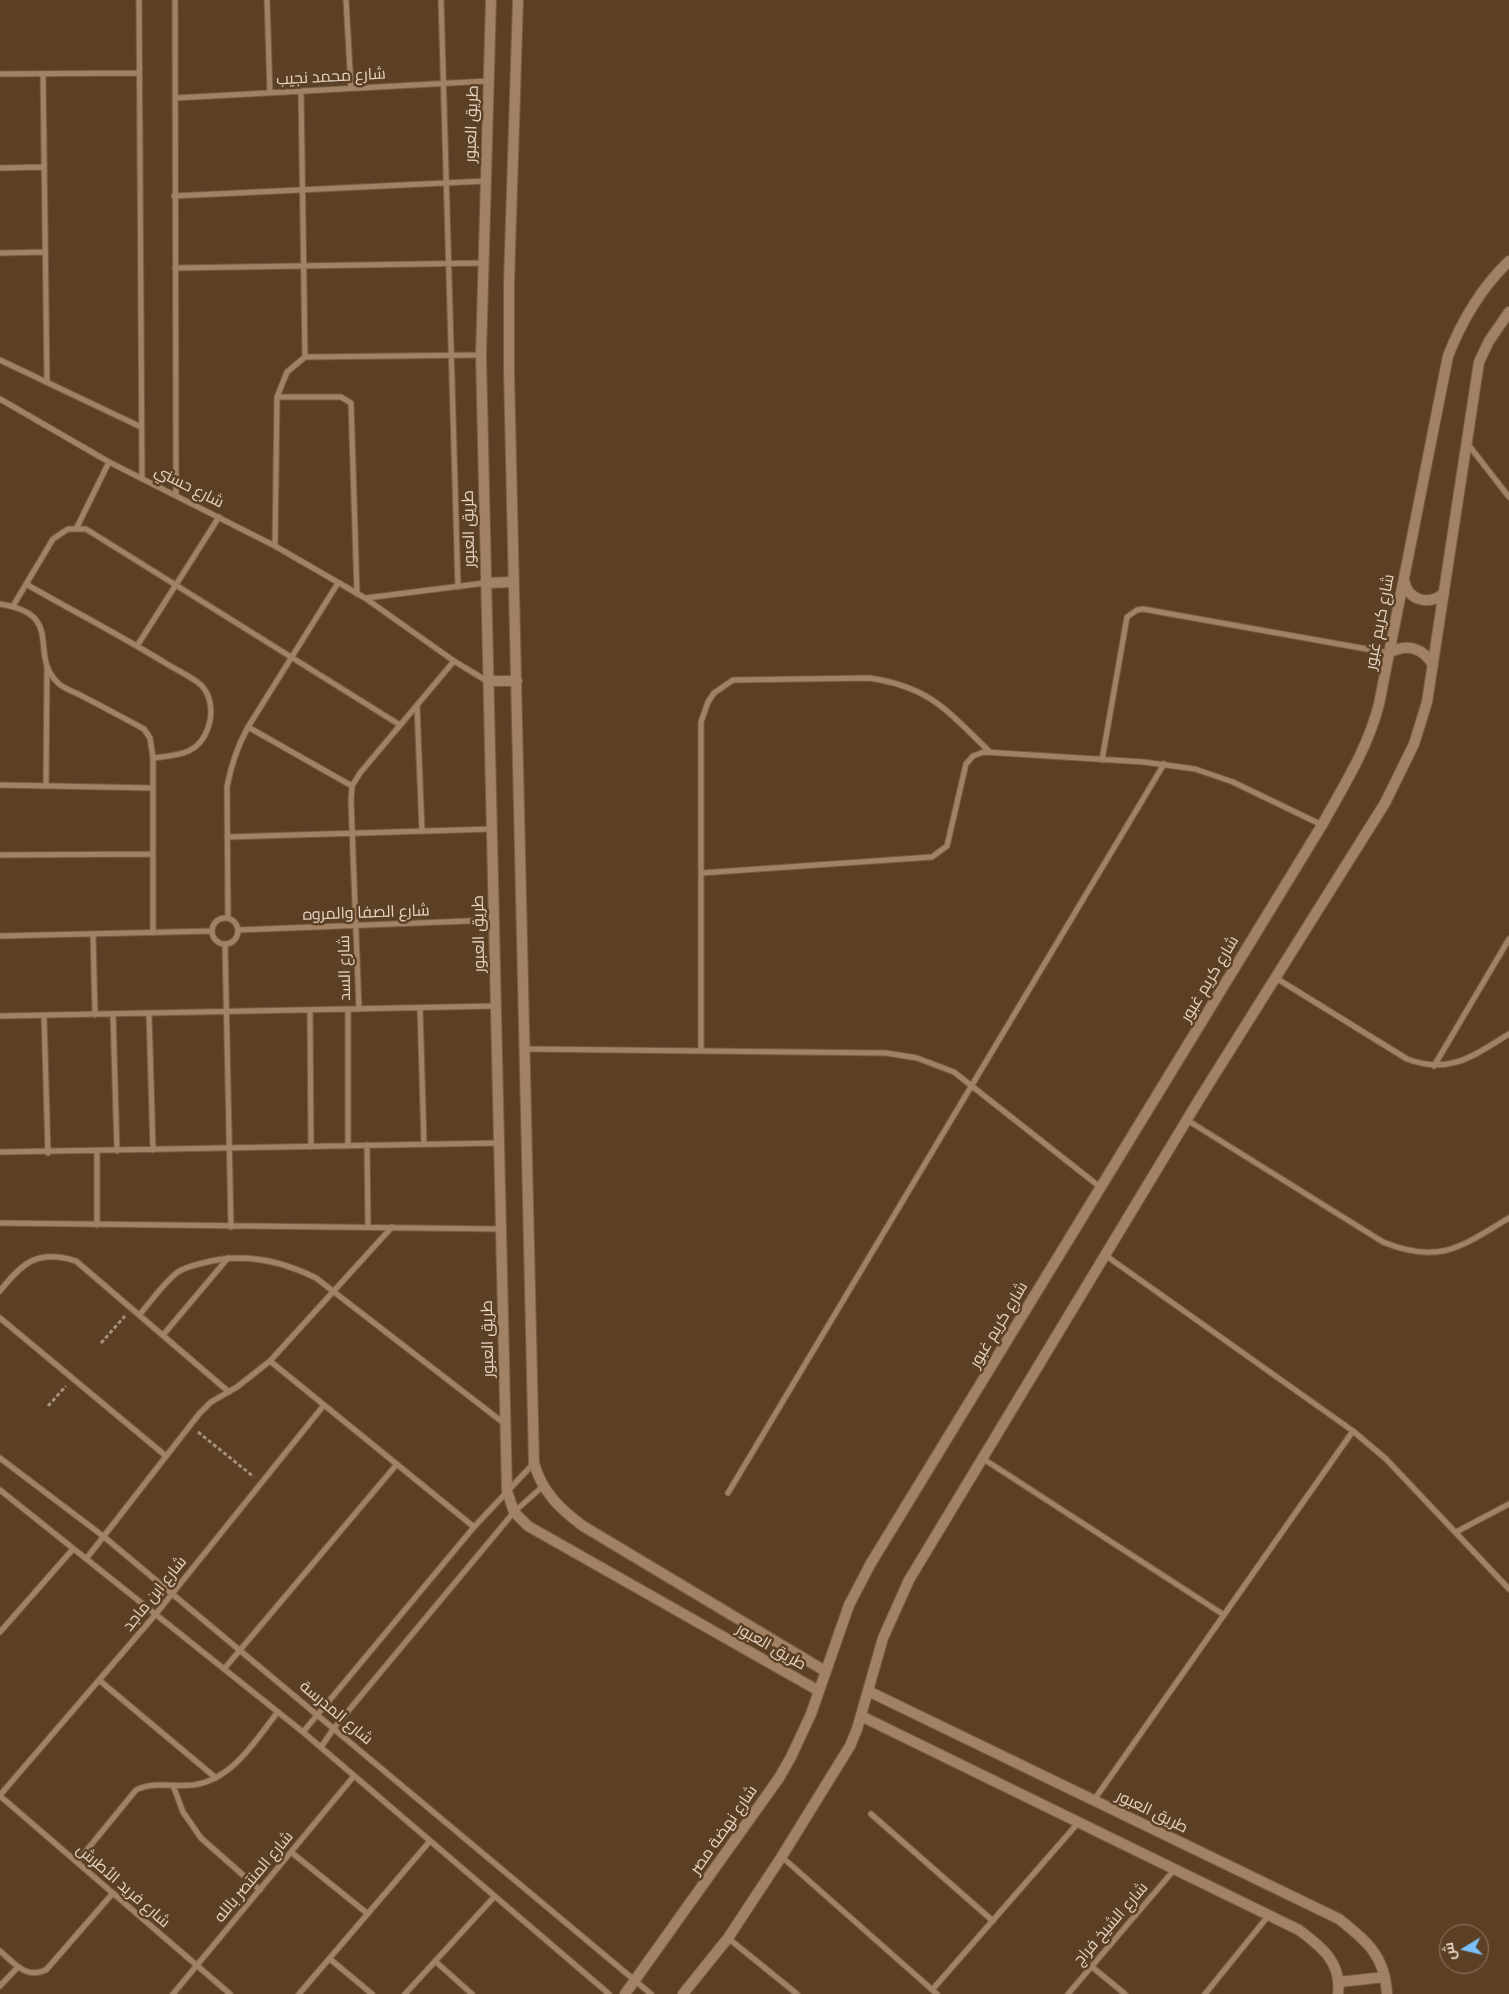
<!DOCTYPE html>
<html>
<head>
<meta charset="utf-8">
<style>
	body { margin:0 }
	#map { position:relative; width:1509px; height:1994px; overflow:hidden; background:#5c4025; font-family:Karla,Cairo,sans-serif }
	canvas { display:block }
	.north { position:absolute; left:1439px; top:1924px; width:50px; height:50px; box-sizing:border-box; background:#5c4025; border:1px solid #937b65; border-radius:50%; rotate:261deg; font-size:14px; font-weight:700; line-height:20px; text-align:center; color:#e5d4c4 }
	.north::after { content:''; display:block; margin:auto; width:18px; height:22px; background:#7abff8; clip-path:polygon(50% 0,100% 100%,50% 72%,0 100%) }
</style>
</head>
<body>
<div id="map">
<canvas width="1509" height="1994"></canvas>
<div class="north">ش</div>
</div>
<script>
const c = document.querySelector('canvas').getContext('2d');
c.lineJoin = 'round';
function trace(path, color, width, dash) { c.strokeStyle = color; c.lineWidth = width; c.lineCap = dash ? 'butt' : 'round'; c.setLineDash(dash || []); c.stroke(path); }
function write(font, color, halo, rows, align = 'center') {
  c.font = font + ' Karla,Cairo,sans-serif'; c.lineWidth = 5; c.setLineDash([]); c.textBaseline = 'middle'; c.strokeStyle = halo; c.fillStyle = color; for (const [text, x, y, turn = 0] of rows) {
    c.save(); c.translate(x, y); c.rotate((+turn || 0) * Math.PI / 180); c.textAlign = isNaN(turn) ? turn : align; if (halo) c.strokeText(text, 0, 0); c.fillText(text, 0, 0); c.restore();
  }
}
const path = new Path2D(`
	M101,1343L125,1316
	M48,1406L66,1386
	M198,1432L254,1477`);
const street = new Path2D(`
	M139,0L142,477
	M175,0L176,494
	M267,0L270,93
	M346,0L351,88
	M441,0L458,587
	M0,74L139,73
	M43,74L47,381
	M175,98L488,81
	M0,168L44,167
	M174,196L486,181
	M0,253L45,252
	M175,268L483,263
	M305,357L481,355
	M0,360L141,427
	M277,397H341L351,403L357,594
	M0,399L109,462L275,546L365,598L454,661L487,681
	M1467,443L1509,497
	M77,527L109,462
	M275,546L277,397L287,372L305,357L301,91
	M26,584C71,610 118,634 162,661C174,669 191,676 201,685C212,696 213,715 208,728C199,755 177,755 153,758
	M366,598L485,583
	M0,604C67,615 27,653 58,683C64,689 75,692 82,696C103,707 124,718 144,729L150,738L153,758V933
	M13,606L53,539L68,529H86L400,725
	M137,646L219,517
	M417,706L422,831
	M248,727L352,786
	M1102,760L1127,617L1137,610L1143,609L1389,653
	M0,785L153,788
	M46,786L47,666
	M227,837L492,829
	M0,855L153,854
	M701,873L932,857L947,846L966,764L973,756L984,752L1144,762L1195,769L1233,782L1322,825
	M212 931a13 13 0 1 1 26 0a13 13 0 1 1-26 0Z
	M228,918L227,787C231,765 237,747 248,727L338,583
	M238,930L494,920
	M93,934L95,1015
	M0,936L212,931
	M225,944L231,1227
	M1276,978L1407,1059C1450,1075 1473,1056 1509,1034
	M420,1008L424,1144
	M348,1009V1146
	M359,1009L351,801L352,786L360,773L454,661
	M310,1010L311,1147
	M149,1013L153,1150
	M113,1014L117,1151
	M0,1016L496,1006
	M44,1016L48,1153
	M525,1049L886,1053L917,1058L954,1072L1100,1187
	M701,1051V722L708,702L714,693L733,680L869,678C931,687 947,711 990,752
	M1434,1066L1509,939
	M1187,1120L1383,1242C1439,1265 1461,1247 1509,1218
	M367,1145L368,1227
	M0,1152L499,1143
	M97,1152V1225
	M0,1223L500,1229
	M1105,1255L1353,1431L1386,1459L1509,1589
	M0,1291C23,1262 38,1249 76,1261L229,1392
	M139,1315C150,1303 165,1281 178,1272C185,1267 195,1265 203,1263C243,1252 280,1260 316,1278L505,1424
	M0,1318L166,1456
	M163,1335L228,1258
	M270,1361L474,1527
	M0,1458L103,1536L651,1994
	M982,1458L1224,1615
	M0,1490L303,1732L609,1994
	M728,1493L1164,764
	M1456,1532L1509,1504
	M86,1559L199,1414L211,1402L237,1387L270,1361L392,1227
	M0,1632L73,1549
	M224,1669L397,1464
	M99,1680L216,1778
	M303,1732L474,1527L534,1463
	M321,1747L334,1728L514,1512L542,1487
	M173,1785L183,1812L201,1838L260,1890
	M0,1795L155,1615L324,1405
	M0,1796L230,1994
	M1094,1800L1353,1431
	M871,1814L993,1921
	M291,1852L368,1914
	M782,1857L937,1994
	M77,1862L136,1790C153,1781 174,1787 193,1785C232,1780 255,1741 277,1713
	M728,1938L797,1994
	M0,1951C15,1964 26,1979 46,1970L113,1893
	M330,1959L372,1994
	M435,1961L472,1994
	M1091,1966L1125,1994
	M0,1986L18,1967
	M932,1990L1078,1823
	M173,1994L354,1776
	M299,1994L430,1841
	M405,1994L494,1897
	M1068,1994L1174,1870
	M1205,1994L1269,1915`);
const secondary = new Path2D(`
	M491,0L481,355L507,1491L514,1512L528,1526L819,1691
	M518,0L509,283V372L534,1463C542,1492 560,1509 583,1526L825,1671
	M1404,580C1408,601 1429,606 1444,593
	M485,583L514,582
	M1389,653C1407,643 1423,648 1433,665
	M488,681H517
	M868,1691L1339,1919C1367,1941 1385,1956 1387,1994
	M861,1716L1299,1930C1322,1947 1342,1963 1338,1994
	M1339,1982L1385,1977
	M625,1994L779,1778L791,1757L811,1714L849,1605L871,1563L1322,825C1344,785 1368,748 1379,704L1448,356C1462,320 1481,288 1509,261
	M683,1994L728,1938L782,1856L850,1746L857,1729L883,1638L909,1580L1200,1098L1385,803L1414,744L1427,702L1479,362L1489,341L1509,312`);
const streetNames = [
	["شارع محمد نجيب",331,77,-3],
	["طريق العبور",472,124,-88],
	["شارع حسني",189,487,27],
	["طريق العبور",469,529,-91],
	["شارع كريم غبور",1380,622,-79],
	["شارع الصفا والمروه",366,913,-2],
	["طريق العبور",479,934,-91],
	["شارع السد",345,968,-91],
	["شارع كريم غبور",1210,979,-59],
	["شارع كريم غبور",999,1325,-59],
	["طريق العبور",488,1339,-91],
	["شارع ابن ماجد",155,1594,-51],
	["طريق العبور",771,1647,30],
	["شارع المدرسة",336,1713,40],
	["طريق العبور",1152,1812,26],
	["شارع نهضة مصر",724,1830,-55],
	["شارع المنتصر بالله",254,1877,-50],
	["شارع فريد الأطرش",123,1886,41],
	["شارع الشيخ فراج",1111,1924,-49]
];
trace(street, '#755e46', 7);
trace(secondary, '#755e46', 12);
trace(path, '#a6907b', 3, [4, 2.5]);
trace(street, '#a18265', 5);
trace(secondary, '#a18265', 10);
write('16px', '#e5d4c4', '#5c4025', streetNames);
</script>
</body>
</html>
